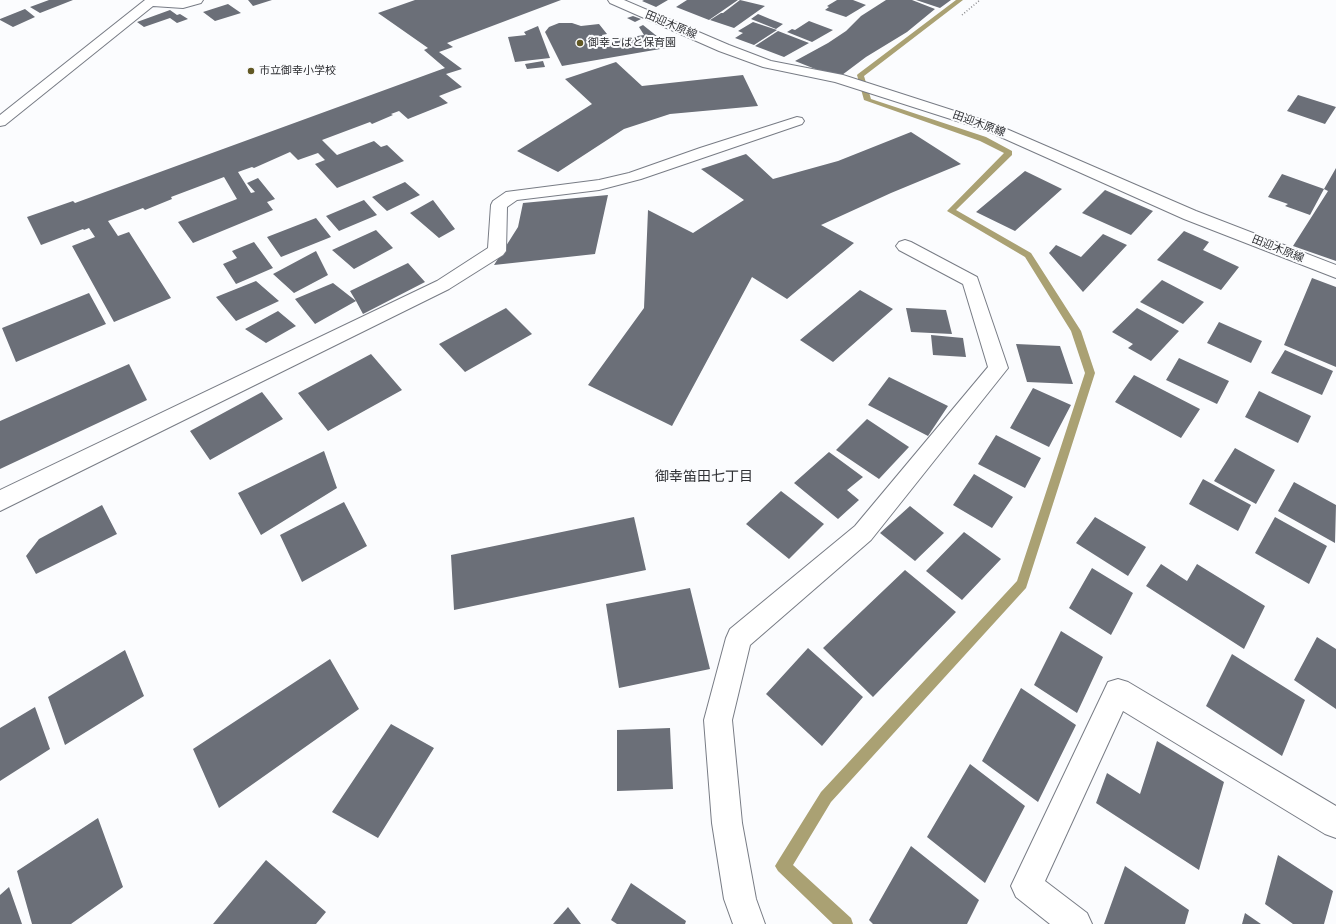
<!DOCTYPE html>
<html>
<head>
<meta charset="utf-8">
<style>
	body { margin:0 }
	canvas { display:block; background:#fbfcfe }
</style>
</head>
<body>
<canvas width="1336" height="924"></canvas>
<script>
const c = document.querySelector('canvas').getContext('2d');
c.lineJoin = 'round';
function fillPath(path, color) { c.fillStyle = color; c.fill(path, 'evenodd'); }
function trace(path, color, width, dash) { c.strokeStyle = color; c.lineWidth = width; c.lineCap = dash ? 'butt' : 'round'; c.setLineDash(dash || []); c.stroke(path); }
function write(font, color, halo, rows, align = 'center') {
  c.font = font + ' "IBM Plex Sans","Noto Sans JP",sans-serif'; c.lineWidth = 4; c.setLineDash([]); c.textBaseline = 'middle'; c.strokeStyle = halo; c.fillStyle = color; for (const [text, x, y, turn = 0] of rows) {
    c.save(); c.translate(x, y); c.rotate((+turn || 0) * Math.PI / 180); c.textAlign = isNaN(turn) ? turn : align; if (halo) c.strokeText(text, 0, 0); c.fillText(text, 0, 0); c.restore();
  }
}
const stream = new Path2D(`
	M956,0H963L864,76L871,99L986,137L1012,151V155L956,210L1031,253L1081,331L1095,373L1026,588L831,802L793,865L851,918L853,924H833L778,871L775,866L778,861L821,792L1017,581L1085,373L1071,331L1025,257L947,211L1004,153L980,141L864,100L857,75L858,74Z`);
const building = new Path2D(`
	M49,0H73L40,13L30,7Z
	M248,0H272L253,6Z
	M415,0H561L447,43L453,47L439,52L462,69L446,74L462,87L439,96L448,103L408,119L399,111L391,114L393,115L372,124L370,122L322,140L337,155L374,141L381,147L387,145L404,161L337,188L315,164L325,160L318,153L298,160L290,152L254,168L252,167L238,172L251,193L255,192L247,183L258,178L275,199L267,202L273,210L193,243L178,222L237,199L224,177L171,197L172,199L145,210L143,208L108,221L118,236L129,232L171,298L114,322L72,246L95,237L89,228L84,230L83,229L41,245L27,217L73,201L75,203L445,68L424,50L428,48L378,13Z
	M644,0H668L656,7L642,1Z
	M687,0H738L709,20L676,7Z
	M740,0L765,6L734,28L710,20L721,13H723Z
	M837,0H853L866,5L846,17L825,10L829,7L827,6Z
	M886,0H912L935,9L907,32L866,57L838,78L795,61L828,43L846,31L861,16Z
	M916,0H951L940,8Z
	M228,4L241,13L215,21L203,12Z
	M25,9L35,17L13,27L0,20V19Z
	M170,10L177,15L180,14L188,19L177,23L170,18L144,27L137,22Z
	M758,14L770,19L783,24L776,29L751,19Z
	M633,16L641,19L635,22L627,18Z
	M809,21L833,30L812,42L787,32L792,29L795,30Z
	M753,22L777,30L754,45L735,38L743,33L738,31Z
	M559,23H572L581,26L599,24L607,34L602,35L605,41L644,35L639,27L643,25L658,37L668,38L671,39L673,43L666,48L562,66L545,32L549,27Z
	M538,26L550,58L515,62L508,37L526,35L524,32Z
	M778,31L809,43L784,57L755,46Z
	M543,61L545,67L527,69L525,64Z
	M616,62L642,86L743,75L758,106L670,114L624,129L558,172L517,151L592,104L565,79Z
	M1298,95L1336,107L1325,124L1287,111Z
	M911,132L961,164L891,193L821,225L854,243L787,299L752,277L672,426L588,385L644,308L648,210L693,233L744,200L701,169L746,154L773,179L838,161Z
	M1336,168V261L1293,246L1328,191L1324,189Z
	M1025,171L1062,189L1015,231L976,212Z
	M1282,174L1324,189L1310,215L1285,206L1288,204L1268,197Z
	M405,182L420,195L387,211L372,197Z
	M1105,190L1153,211L1131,235L1082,213Z
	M608,195L595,254L494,265L518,227L523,203Z
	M364,200L377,215L339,231L326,216Z
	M433,200L455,229L439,238L410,213Z
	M316,218L331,237L281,257L267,237Z
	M376,230L393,248L354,269L332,250Z
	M1184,231L1209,242L1203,250L1239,267L1221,290L1157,260Z
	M1103,234L1127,245L1083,292L1049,253L1056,245L1081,257Z
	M254,242L273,268L236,284L223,264L237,258L232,251Z
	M316,251L328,275L294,293L273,274Z
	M408,263L425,282L363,314L356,301L315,324L295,299L333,283L356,301L350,291Z
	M1312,278L1336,287V367L1284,345Z
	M1162,280L1204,302L1183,324L1140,302Z
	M256,281L279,301L236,321L216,297Z
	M860,290L893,309L833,362L800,340Z
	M89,293L106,324L16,362L2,328Z
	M506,308L532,334L465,372L439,344Z
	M906,308L946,310L952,334L911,332Z
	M1137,308L1179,331L1151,361L1128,348L1133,344L1112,332Z
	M278,311L296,326L266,343L245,329Z
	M1219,322L1262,341L1251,363L1207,343Z
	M931,335L963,338L966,357L933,355Z
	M1016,344L1060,346L1073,384L1027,382Z
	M1285,350L1333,371L1322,395L1271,373Z
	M371,354L402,390L328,431L298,393Z
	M1179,358L1229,381L1217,404L1166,380Z
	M129,364L147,400L0,469V421Z
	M1134,375L1200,409L1181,438L1115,402Z
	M889,377L948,406L928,436L868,405Z
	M1033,388L1071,405L1049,447L1010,428Z
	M1259,391L1311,416L1298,443L1245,417Z
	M262,392L283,419L210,460L190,431Z
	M867,419L909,447L879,479L836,450Z
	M996,435L1041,458L1025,488L978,464Z
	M1235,448L1275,470L1256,504L1214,481Z
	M324,451L337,488L261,535L238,493Z
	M829,452L863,477L847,490L859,500L838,519L794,483Z
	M974,474L1013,497L992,528L953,505Z
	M1203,479L1251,505L1238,531L1189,504Z
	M1294,482L1336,505L1335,543L1278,511Z
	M781,491L824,524L789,559L746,524Z
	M344,502L367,546L302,582L280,535Z
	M102,505L117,534L36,574L26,556L39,539Z
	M910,506L944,533L915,561L880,533Z
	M634,517L646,570L454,610L451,555Z
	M1095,517L1146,547L1128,576L1076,543Z
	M1275,517L1327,546L1309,584L1255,553Z
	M964,532L1001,559L962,600L926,571Z
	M1161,564L1187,581L1197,564L1265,606L1244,649L1146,586Z
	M1092,568L1133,593L1111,635L1069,608Z
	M905,570L956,612L873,697L823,648Z
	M690,588L710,669L619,688L606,604Z
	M1061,631L1103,657L1077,713L1034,685Z
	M1317,637L1336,649V709L1294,680Z
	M808,648L863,697L822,746L766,694Z
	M125,650L144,696L65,745L48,697Z
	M1232,654L1305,700L1282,756L1206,706Z
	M330,659L359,709L219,808L193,749Z
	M1021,688L1076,725L1038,802L982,761Z
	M35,707L50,749L0,781V728Z
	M391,724L434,748L378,838L332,812Z
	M670,728L673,789L617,791V730Z
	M1157,741L1224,782L1199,870L1096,803L1107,773L1140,794Z
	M970,764L1025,806L985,883L927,837Z
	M98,818L123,887L71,924H32L17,871Z
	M911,846L979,900L967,924H873L869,920Z
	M1278,855L1333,891L1324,924H1293L1265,904Z
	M266,860L326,912L316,924H213Z
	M1125,866L1189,910L1185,924H1104Z
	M631,883L686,921L685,924H617L611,920Z
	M9,887L22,924H0V895Z
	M568,907L581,924H553Z
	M1245,913L1261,924H1242Z`);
const path = new Path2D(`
	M962,15L980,0`);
const minor = new Path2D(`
	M145,0H203L201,3L183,8L153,6L5,125L0,126V115Z
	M797,117L802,118L804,121L802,124L641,179L599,190L517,200L507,207L506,251L503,255L449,289L0,511V490L437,281L488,248L491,205L493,201L506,192L599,180L629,173L700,148Z
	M905,240L911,242L977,277L1008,368L871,540L750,645L732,720L742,823L756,899L765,924H733L724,899L712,823L704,720L726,638L730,629L855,526L988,367L963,284L899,250L896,246L899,242Z
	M1118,679L1128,682L1336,806V838L1325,834L1123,711L1045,881L1087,913L1092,924H1050L1016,897L1011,886L1108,682Z`);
const secondary = new Path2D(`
	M608,0H624L729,45L771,61L843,75L995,124L1196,211L1336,265V278L1184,219L985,130L835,82L763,67L719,51L610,3Z`);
const markers = [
	[580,43,4,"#615824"],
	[251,71,4,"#615824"]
];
const farStreetnames = [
	["田迎木原線",671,25,23],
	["田迎木原線",979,124,20],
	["田迎木原線",1278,249,22]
];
const farPoinames = [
	["御幸こばと保育園",588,43],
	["市立御幸小学校",259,71]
];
const neighbourhoodNames = [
	["御幸笛田七丁目",704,477]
];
fillPath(stream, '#aaa173');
fillPath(building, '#6b6f78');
trace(minor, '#787c85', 2);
trace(secondary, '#787c85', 2);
trace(path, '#8d8e91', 1.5, [1, 2]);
fillPath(minor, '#fff');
fillPath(secondary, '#fff');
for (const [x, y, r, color] of markers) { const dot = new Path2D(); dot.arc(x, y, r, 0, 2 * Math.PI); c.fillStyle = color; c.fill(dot); trace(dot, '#fbfcfe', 1.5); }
write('11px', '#2f3034', '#fbfcfe', farStreetnames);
write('11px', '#2f3034', '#fbfcfe', farPoinames, 'left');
write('14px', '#2f3034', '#fbfcfe', neighbourhoodNames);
</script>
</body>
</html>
